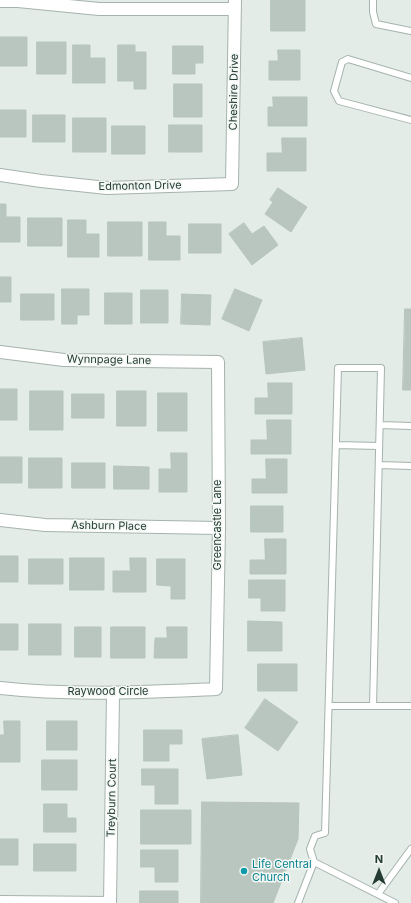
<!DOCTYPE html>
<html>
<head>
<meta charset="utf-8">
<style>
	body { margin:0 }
	#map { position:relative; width:411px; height:903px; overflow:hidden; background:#e3ece7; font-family:Inter,sans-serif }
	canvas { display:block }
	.north { position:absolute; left:359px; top:851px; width:40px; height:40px; -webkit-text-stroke:3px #f3f8f5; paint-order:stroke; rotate:0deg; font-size:11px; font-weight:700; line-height:16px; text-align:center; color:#243b33 }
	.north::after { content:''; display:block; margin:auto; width:14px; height:18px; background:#243b33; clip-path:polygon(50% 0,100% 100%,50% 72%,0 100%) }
</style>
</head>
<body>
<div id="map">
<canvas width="411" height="903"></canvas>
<div class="north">N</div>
</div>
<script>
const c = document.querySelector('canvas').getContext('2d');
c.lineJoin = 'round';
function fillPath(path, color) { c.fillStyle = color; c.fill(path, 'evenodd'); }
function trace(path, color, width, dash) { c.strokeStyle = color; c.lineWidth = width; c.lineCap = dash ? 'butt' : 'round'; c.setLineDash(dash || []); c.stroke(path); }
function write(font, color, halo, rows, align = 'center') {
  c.font = font + ' Inter,sans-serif'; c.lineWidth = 3; c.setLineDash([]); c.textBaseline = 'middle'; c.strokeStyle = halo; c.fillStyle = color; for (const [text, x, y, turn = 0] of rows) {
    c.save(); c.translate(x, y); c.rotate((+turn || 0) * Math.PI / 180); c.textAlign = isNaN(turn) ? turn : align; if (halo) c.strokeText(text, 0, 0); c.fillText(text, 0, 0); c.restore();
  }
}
const building = new Path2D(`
	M271,0H305V31H271Z
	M0,37H27V66H0Z
	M37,42H66V74H37Z
	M73,45H90V58H105V83H73Z
	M118,45H135V52H146V89H134V81H118Z
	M173,46H203V63H195V74H173Z
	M278,50H300V80H269V61H278Z
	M174,84H202V117H174Z
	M273,97H307V126H268V107H273Z
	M0,110H26V137H0Z
	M33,115H65V142H33Z
	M73,118H106V152H73Z
	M169,125H202V152H169Z
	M112,126H145V154H112Z
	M282,138H306V171H267V153H282Z
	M278,188L307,207L291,232L265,214L273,202L270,200Z
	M0,204H6V217H20V242H0Z
	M28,218H62V246H28Z
	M68,220H86V234H99V257H68Z
	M108,222H142V256H108Z
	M149,222H166V236H180V260H149Z
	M244,223L252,234L264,226L278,245L252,265L229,234Z
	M189,224H221V253H189Z
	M0,277H11V302H0Z
	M62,289H89V315H77V324H62Z
	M235,289L262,300L249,331L222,319Z
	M141,290H168V323H141Z
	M105,293H132V324H105Z
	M21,294H54V320H21Z
	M182,294L211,295L210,325L181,324Z
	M405,309H411V390H403Z
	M302,338L305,370L266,374L263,342Z
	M268,383H292V414H255V398H268Z
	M0,389H17V420H0Z
	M30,391H63V430H30Z
	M117,391H146V426H117Z
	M158,393H187V431H158Z
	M72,394H104V418H72Z
	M267,420H291V454H251V440H267Z
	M171,453H187V492H159V469H171Z
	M0,457H22V483H0Z
	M29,458H62V488H29Z
	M266,459H287V493H252V479H266Z
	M72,463H105V488H72Z
	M114,466L149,467V489H114Z
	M251,506H283V532H251Z
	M265,539H286V574H250V560H265Z
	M0,556H18V582H0Z
	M70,558H104V590H70Z
	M130,558H146V592H113V571H130Z
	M29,559H63V584H29Z
	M157,559H185V599H171V586L157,585Z
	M249,580H285V611H261V598H249Z
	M248,621L282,622V651H248Z
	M0,624H18V650H0Z
	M29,624H61V655H29Z
	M75,627H101V657H75Z
	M111,627H145V658H111Z
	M167,627H187V658H154L155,638H167Z
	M258,664H297V691H258Z
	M265,699L298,722L278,751L245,728Z
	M4,721H20V762H0V735H4Z
	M47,721H77V750H47Z
	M144,730H182V744H169V761H144Z
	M238,735L242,775L207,779L202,739Z
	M42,760H77V790H42Z
	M142,769H178V804H155V785H142Z
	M202,802L299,803L298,839L273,903H201Z
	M44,804H67V818H76V832H44Z
	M141,810H191V844H141Z
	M0,839H18V865H0Z
	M34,844H76V871H34Z
	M141,850H178V882H155V867H141Z
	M140,891H178V903H140Z`);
const lane = new Path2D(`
	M373,0V12L376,24L411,31
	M411,78L348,59L342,62L334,91L339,101L411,120
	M380,425L411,426
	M336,445L379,446
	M379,465L411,466
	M329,706H411
	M314,862L310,849L315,836L325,833L338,368H381L373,706
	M378,894L411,849
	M298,903L314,862L395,903`);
const street = new Path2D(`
	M0,1H18L99,9H235
	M0,175L41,181L107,188L232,184L235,0
	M0,352L64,360L218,362L219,528L216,689C144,692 72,696 0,688
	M0,520L45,525L219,528
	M0,902L110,903
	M110,903L113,693`);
const markers = [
	[244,871,4,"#0f9aa8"]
];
const streetNames = [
	["Cheshire Drive",234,92,-89],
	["Edmonton Drive",140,186,-1],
	["Wynnpage Lane",109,360,1],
	["Greencastle Lane",218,525,-90],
	["Ashburn Place",109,526,1],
	["Raywood Circle",108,692],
	["Treyburn Court",112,798,-89]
];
const cultureNames = [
	["Life Central",252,865],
	["Church",252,878]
];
fillPath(building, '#b9c6c0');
trace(building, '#b6c5bd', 1);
trace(lane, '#a6b3ad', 8);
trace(street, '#a6b3ad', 14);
trace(lane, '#fff', 6);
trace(street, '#fff', 12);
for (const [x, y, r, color] of markers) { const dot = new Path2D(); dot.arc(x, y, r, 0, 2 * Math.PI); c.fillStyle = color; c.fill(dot); trace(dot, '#f3f8f5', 1.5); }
write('11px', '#243b33', '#f3f8f5', streetNames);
write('11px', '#0d838f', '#f3f8f5', cultureNames, 'left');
</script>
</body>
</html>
